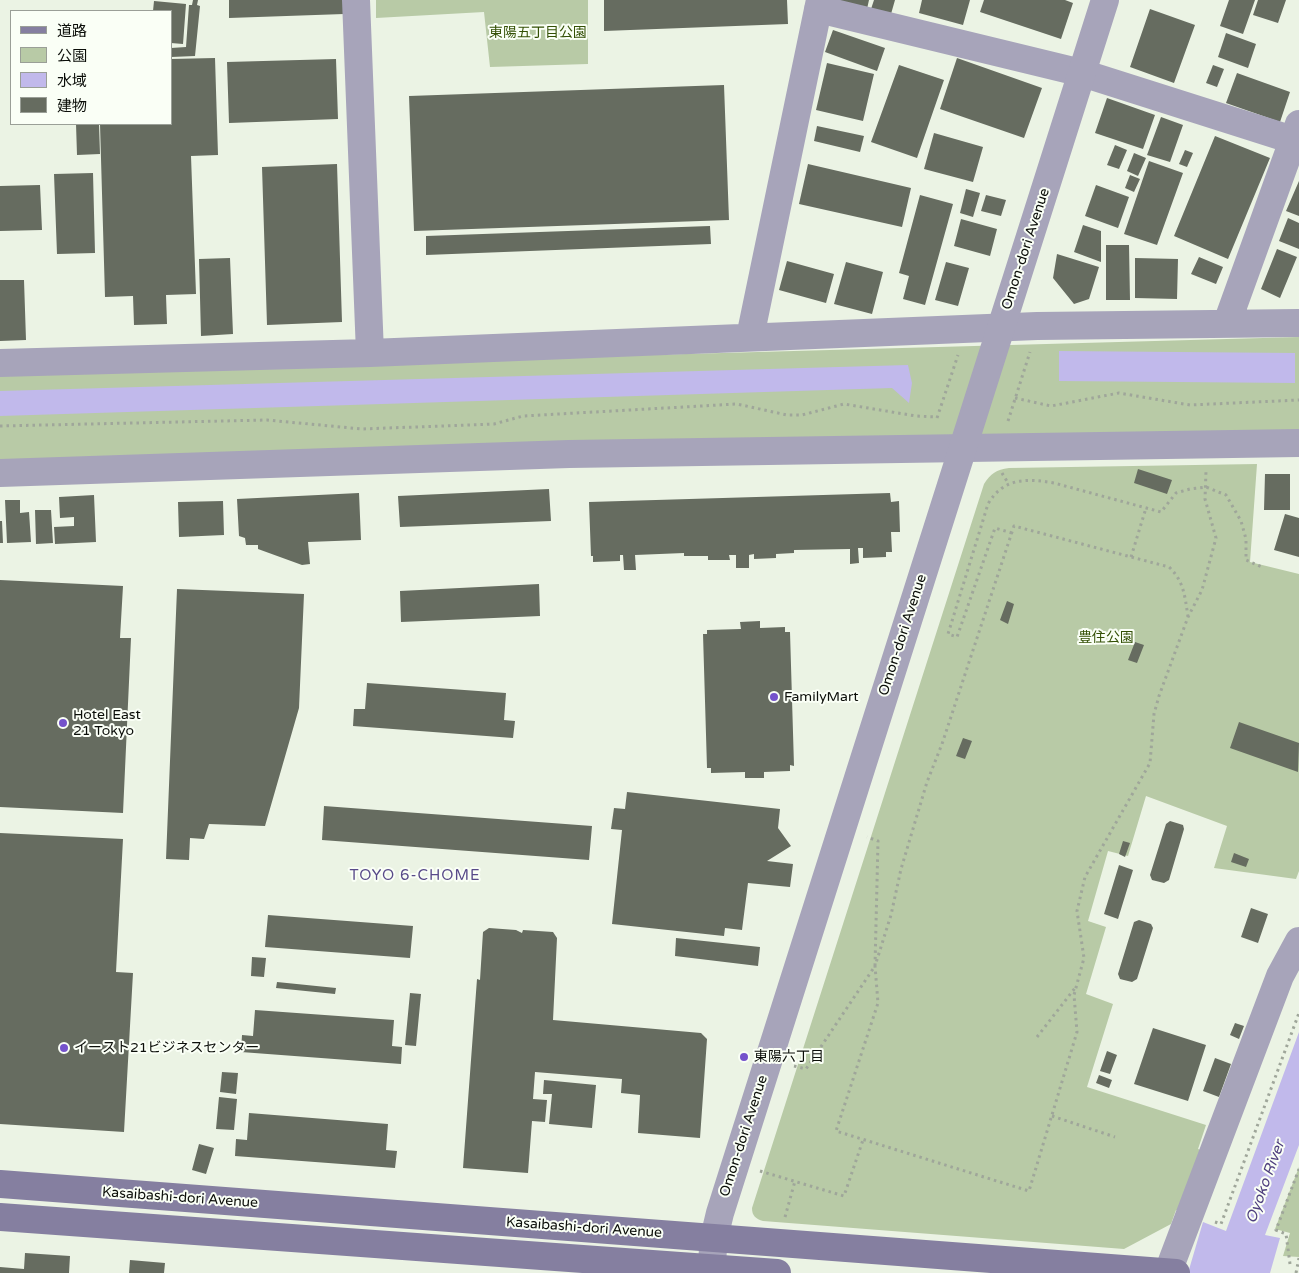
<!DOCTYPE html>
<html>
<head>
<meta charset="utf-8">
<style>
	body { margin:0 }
	#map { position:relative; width:1299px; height:1273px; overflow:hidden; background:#ebf3e4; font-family:"Varela Round","Noto Sans JP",sans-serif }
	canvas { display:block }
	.legend { position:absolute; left:10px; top:10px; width:162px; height:115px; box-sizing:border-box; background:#fafff6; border:1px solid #9a9f97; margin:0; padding:6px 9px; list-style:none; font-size:15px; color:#0b0e09 }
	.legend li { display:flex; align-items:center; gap:10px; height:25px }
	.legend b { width:25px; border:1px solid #9a9f97 }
</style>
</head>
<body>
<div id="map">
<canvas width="1299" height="1273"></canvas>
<ul class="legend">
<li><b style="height:6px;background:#857fa0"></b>道路</li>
<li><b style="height:14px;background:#b8caa6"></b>公園</li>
<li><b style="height:14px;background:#c1b9eb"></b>水域</li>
<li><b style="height:14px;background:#666c60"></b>建物</li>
</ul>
</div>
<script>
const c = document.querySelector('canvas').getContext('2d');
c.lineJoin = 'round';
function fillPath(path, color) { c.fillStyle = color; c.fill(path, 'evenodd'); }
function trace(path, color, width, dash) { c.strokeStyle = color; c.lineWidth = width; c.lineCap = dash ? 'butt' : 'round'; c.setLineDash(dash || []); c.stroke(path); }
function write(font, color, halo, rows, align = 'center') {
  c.font = font + ' "Varela Round","Noto Sans JP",sans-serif'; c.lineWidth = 4; c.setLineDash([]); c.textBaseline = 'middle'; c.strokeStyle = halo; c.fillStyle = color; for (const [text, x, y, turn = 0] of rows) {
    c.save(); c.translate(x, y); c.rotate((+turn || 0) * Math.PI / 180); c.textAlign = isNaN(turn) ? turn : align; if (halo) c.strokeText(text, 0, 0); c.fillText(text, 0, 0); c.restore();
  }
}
const green = new Path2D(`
	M376,0H588V64L490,67L484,12L376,18Z
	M1299,337V433L0,463V373Z
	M1257,464L1250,562L1299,574V871L1296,879L1214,868L1227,826L1146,796L1128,856L1108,851L1088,921L1106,927L1086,994L1113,1004L1087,1087L1206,1125L1198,1149L1201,1150L1184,1212L1176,1210L1171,1224L1124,1249L763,1221C756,1219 752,1216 752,1208L984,484C991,473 996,470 1009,468Z
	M1299,1167V1257L1283,1256L1290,1233L1275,1229Z`);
const water = new Path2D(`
	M1059,351L1295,353V383L1059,381Z
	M908,365L912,383L909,403L892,388L0,416V391Z
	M1299,1032V1145L1265,1235L1280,1238L1270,1273H1188L1203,1222L1226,1231Z`);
const building = new Path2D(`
	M193,0H198L197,5L200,6L195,56L171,57V48L186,47L189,5H192Z
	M229,0H344V14L229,18Z
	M604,0H787L788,24L604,31Z
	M837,0H869L867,9Z
	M874,0H895L891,14L871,9Z
	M922,0H970L963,25L919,13Z
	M984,0H1065L1073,3L1061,39L980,12Z
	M1229,0H1255L1243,34L1220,26Z
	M1258,0H1286L1278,23L1253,15Z
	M154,1L186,4L183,44L171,43V11H153Z
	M1150,9L1195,25L1174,83L1130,67Z
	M833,30L885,48L877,71L825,52Z
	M1226,33L1256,44L1248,68L1218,57Z
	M215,58L218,155L191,156L196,294L166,295L167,324L134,325L133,296L105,297L100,124H171V59Z
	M957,58L1042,88L1024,138L940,109Z
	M336,59L338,119L229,123L227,62Z
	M827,63L874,74L863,121L816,110Z
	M899,65L944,80L917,158L871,142Z
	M1213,65L1224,69L1217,87L1206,83Z
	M1237,73L1290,92L1280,122L1226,103Z
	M724,85L729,220L414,231L409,96Z
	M1107,98L1155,115L1143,149L1095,133Z
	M1161,117L1183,125L1170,162L1147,155Z
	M76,124H99L100,154L77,155Z
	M817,126L864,136L860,152L814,141Z
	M934,133L983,147L973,182L924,169Z
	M1215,136L1270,158L1228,259L1174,236Z
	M1115,145L1127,150L1119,169L1107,165Z
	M1185,150L1193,153L1187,167L1179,164Z
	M1134,153L1146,158L1138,176L1127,171Z
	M1149,161L1183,173L1157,245L1124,234Z
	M337,164L342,322L267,325L262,167Z
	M808,164L911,188L902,227L799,204Z
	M93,173L95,253L57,254L54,174Z
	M1130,175L1140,179L1134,192L1125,188Z
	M1299,181V216L1286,211Z
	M40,185L42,230L0,231V186Z
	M1096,185L1129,197L1118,228L1085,216Z
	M966,189L980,193L973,217L960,213Z
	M920,195L953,204L925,305L903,299L909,276L899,273Z
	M986,195L1006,200L1001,216L981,211Z
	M1288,218L1299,223V249L1279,241Z
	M961,219L997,229L990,256L954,246Z
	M1083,225L1101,231V262L1074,252Z
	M710,226L711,244L426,255V236Z
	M1106,245H1129L1130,300H1106Z
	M1277,249L1297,257L1280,298L1261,289Z
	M1057,254L1099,267L1089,299L1074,304L1053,278Z
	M1199,257L1223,267L1216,284L1191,274Z
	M230,258L233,334L201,336L199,259Z
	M1135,258L1178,259L1177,299L1135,298Z
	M787,261L834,274L826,303L779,290Z
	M846,262L883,272L872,314L834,304Z
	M946,262L969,268L958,306L935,300Z
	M0,280H24L26,340L0,341Z
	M1138,469L1172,480L1167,494L1134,483Z
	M1265,474H1290V510H1264Z
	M549,489L551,521L400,527L398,496Z
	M359,493L361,540L308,542L310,564L302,565L258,549V545H246L245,538L239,536L237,499Z
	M890,493L891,502L899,501L900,532H891L892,552H886V557L863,558V548H858L859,563L850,564V549L794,550V553L776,554V558L754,559V554L749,555V568H736V555H729L730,560H708V556H684V553L635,555L636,570H624L623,555H620V561L593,562V556H591L589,502Z
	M94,495L96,542L55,544L54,527L74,526V517L60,518L59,497Z
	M5,500H20V513L29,512L31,542L7,543Z
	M223,501L224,535L179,537L178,502Z
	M35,510H51L53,543L36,544Z
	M1285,514L1299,518V557L1274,550Z
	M0,521H2L3,543H0Z
	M0,580L123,586L120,638H131L123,813L0,807Z
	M539,584L540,616L401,622L400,591Z
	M177,589L304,594L299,708L265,826L209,824L204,839L190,838L189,860L166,859Z
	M1007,601L1014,604L1008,624L1000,620Z
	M760,621V628L785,627V632H790L794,766L790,765V771L764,772V778H745V772L711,773V768H707L703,634H707V630L741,629L740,622Z
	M1135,642L1144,645L1137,663L1128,660Z
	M367,683L506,693L504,720L515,721L513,738L353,726L354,709H365Z
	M1239,722L1299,743L1298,772L1230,748Z
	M963,738L972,741L965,759L956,756Z
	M627,792L780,809L778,828L791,846L767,861L793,864L790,887L748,883L742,930L725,928L724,936L612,924L622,830L611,829L614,808L625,809Z
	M324,806L592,826L589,860L322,840Z
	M1170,821L1183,825L1184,829L1169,880L1164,883L1152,880L1150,875L1166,824Z
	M0,833L123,839L116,972L133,973L124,1132L0,1124Z
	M1123,841L1130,843L1125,857L1119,854Z
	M1234,853L1249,859L1246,867L1231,862Z
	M1119,865L1133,870L1118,919L1104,914Z
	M1251,908L1268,914L1258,943L1241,937Z
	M268,915L413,926L410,958L265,947Z
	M1139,920L1151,924L1153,928L1137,979L1132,982L1120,979L1118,974L1134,922Z
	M489,928L516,930L522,933L523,930L553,932L557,938L553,1020L701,1033L707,1039L700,1138L638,1133L640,1095L621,1093L622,1079L535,1072L533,1099L547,1100L545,1122L532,1121L528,1173L463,1168L477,979L480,980L483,932Z
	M676,938L760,947L758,966L675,956Z
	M252,957L266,958L264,977L251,976Z
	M277,982L336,988L335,994L276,988Z
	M410,993L421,994L416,1046L405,1045Z
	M255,1010L394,1020L392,1046L402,1047L401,1064L241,1052L242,1035L253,1036Z
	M1235,1023L1244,1026L1239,1039L1230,1035Z
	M1153,1028L1206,1045L1188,1101L1134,1084Z
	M1107,1051L1117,1055L1110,1074L1100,1071Z
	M1215,1058L1231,1064L1219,1097L1203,1091Z
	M222,1072L238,1073L236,1094L220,1092Z
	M1099,1075L1112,1080L1109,1088L1096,1083Z
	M544,1080L596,1085L592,1128L549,1124L552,1094H543Z
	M219,1097L237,1099L234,1130L216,1129Z
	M249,1113L388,1124L386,1150L397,1151L395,1168L235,1156L236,1139L247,1140Z
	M199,1144L214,1148L206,1174L192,1170Z
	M25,1253L70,1256L69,1273H0V1267L24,1269Z
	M130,1260L165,1263L164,1273H129Z`);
const path = new Path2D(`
	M1015,398L1051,406L1119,393L1190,405L1299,400
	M937,418L958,355
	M1008,421L1030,352
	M0,426L267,420L362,429L494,424L523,416L737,404L787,415H802L844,404L916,416L937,417
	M1002,473L1008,483
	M1012,533L995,528L957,637L948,634L988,504C1003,478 1026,478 1054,483L1161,512L1176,493L1190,489L1206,487L1226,495L1241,521L1246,539V560L1264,568
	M1131,557L1146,508
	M1188,617C1185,597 1184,581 1169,567L1014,526L942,744L927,782L901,869L891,915L875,966L878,1003L836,1131L1029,1191L1077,1032L1074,995L1084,958L1077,911L1085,877L1150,763L1154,714L1159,696L1188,617L1202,590L1216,538L1205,499L1206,471
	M1037,1037L1075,988
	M794,1066L806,1069L875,966L878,841L867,837
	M1052,1116L1115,1137
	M760,1171L844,1196L863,1140
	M785,1217L795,1181
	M1215,1222L1221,1224L1299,1013
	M1290,1264L1286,1234L1276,1230L1299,1169
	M1296,1273L1299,1258`);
const minor = new Path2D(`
	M356,0L370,353
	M818,9L1082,73L1299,142
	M1227,323L1299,124
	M750,337L820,0
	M0,363L370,353L1037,326L1299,323
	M0,473L569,454L1299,443
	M1168,1272L1280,976L1299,941`);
const tertiary = new Path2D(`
	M711,1273L714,1238L720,1213L1105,0`);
const secondary = new Path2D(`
	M0,1184L1176,1273
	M0,1217L777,1273`);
const markers = [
	[774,697,5,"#7452cb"],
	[63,723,5,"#7452cb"],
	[64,1048,5,"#7452cb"],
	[744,1057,5,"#7452cb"]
];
const parkNames = [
	["東陽五丁目公園",538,33],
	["豊住公園",1106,638]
];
const streetNames = [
	["Omon-dori Avenue",1026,249,-72],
	["Omon-dori Avenue",903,635,-72],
	["Omon-dori Avenue",744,1136,-72],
	["Kasaibashi-dori Avenue",180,1198,4],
	["Kasaibashi-dori Avenue",584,1228,4]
];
const poiNames = [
	["FamilyMart",784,697],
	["Hotel East",73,715],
	["21 Tokyo",73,731],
	["イースト21ビジネスセンター",74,1048],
	["東陽六丁目",754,1057]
];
const neighbourhoodNames = [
	["TOYO 6-CHOME",415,876]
];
const waterNames = [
	["Oyoko River",1266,1182,-70]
];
fillPath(green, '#b8caa6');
fillPath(water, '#c1b9eb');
fillPath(building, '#666c60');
trace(path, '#9fa69a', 3, [2.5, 4]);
trace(minor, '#a7a4ba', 28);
trace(tertiary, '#a7a4ba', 28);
trace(secondary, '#857fa0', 28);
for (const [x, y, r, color] of markers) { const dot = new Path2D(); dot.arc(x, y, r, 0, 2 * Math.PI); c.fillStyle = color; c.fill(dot); trace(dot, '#fafff6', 2); }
write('14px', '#335005', '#fafff6', parkNames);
write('14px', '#0b0e09', '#fafff6', streetNames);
write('14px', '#0b0e09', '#fafff6', poiNames, 'left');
c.letterSpacing = '1px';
write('15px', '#584a89', '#fafff6', neighbourhoodNames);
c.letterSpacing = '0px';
write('italic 15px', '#4e3f7e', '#fafff6', waterNames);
</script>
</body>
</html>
